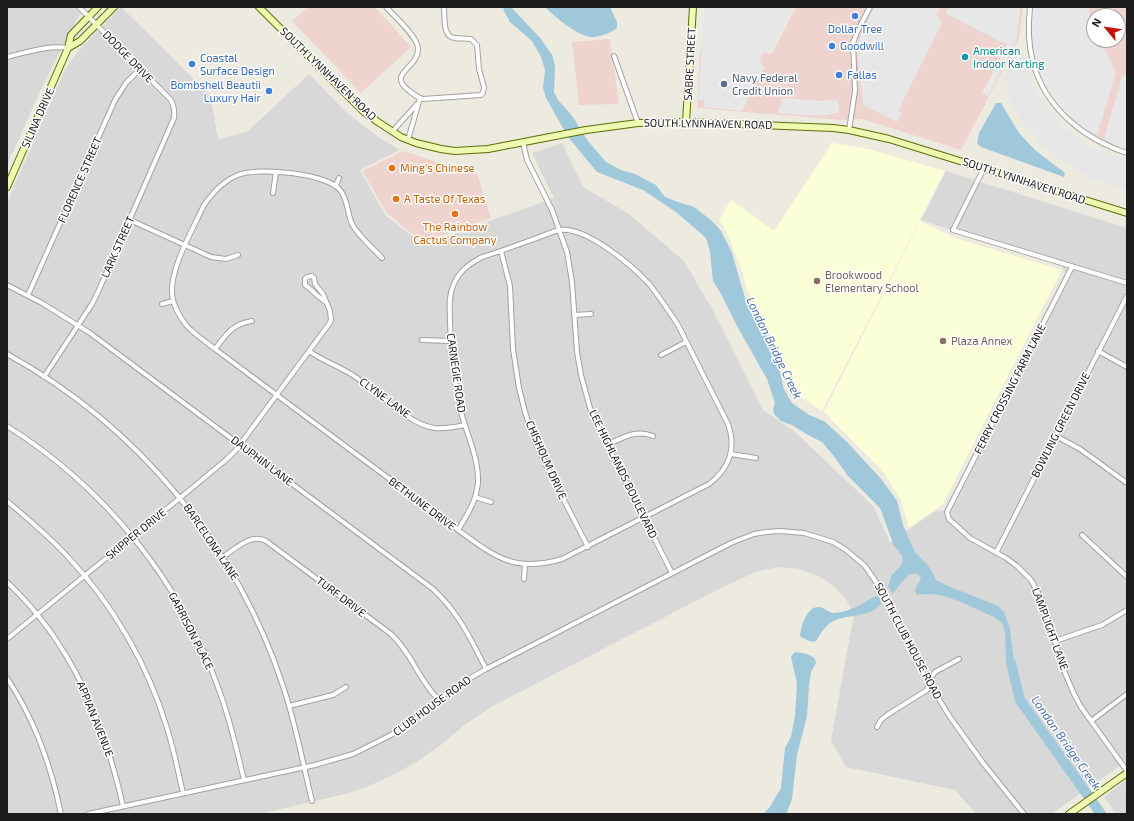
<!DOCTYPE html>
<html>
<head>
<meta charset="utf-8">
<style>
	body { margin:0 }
	#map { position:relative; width:1134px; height:821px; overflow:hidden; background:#edeae0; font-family:"Exo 2",sans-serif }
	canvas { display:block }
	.frame { position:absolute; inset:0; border:8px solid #1b1b1b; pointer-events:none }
	.north { position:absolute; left:1086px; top:8px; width:40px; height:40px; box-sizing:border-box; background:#fff; border:1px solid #a4a4a4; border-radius:50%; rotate:299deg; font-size:11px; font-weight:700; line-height:16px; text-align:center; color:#1b1b1b }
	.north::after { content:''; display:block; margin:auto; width:14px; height:18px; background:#c51301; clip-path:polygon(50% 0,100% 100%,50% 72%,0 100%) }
</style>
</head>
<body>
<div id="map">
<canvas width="1134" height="821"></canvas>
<div class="frame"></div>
<div class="north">N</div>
</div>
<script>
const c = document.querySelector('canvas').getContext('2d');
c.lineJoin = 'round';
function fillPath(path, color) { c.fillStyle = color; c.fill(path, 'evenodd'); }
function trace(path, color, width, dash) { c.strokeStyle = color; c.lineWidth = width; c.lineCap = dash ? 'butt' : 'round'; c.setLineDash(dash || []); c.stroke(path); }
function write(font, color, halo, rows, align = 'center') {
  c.font = font + ' "Exo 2",sans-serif'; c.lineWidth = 3; c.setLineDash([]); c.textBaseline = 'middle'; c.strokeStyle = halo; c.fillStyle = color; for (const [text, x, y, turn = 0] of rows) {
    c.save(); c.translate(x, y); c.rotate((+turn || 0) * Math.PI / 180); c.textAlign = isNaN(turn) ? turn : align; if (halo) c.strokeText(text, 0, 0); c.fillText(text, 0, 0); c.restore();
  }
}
const residential = new Path2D(`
	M7,7H88L78,17L39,93L7,166Z
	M121,7L210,95L218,139L247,132L309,74L344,110L378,137L400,150L360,170L385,215L423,245L554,198L532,153L562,143L583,187L629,214L684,261L712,309L763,410L794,431L873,506L890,542L934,512L944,510L1065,273L1062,266L921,220L946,171L1127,228V761L1051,814H976L955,790L846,767L831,740L854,614L847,601L835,587L819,576L798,569L779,567L758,571L717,590L493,706L463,726L441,745L418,761L395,774L369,786L345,794L260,814H7V202L65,70L79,50Z
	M1127,780V814H1116L1104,797Z`);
const commercial = new Path2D(`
	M308,7H375L411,47L361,93L292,21Z
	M796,7H1023L1019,39L961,150L862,119L841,120L697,108L700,50L772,54Z
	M1034,7H1127V148L1110,143L1090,132L1068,113L1050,90L1035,53ZM1094,16H1118V40H1094Z
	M610,39L619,104L579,105L572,42Z
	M403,151L460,170L477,174L491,218L422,242L387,213L362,171Z`);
const education = new Path2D(`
	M832,143L869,149L945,171L822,411L801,397L789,385L769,329L746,288L743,274L726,231L719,220L731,200L774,231Z
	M920,221L955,238L1062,270L943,504L909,528L901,500L882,470L824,412Z`);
const parking = new Path2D(`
	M704,7H793L770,51L762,54L760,60L761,65L765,67L742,111L704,107V101L698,100Z
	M874,7H940L936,15L942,23L898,111L902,114L897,122L863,105L857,48L861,34Z
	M949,7H1021L1016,42L988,96L982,93L1007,45L945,13Z
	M1033,7H1089L1091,21L1094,28V40H1100L1116,73L1097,135L1081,126L1070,116L1053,95L1046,82L1036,58L1032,43V18Z
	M1018,50L1023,53L1028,70L1037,91L1048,108L1064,127L1080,139L1096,149L1127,160V191L1087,176L1063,161L1041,144L1019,118L1008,96L1004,85L1007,82L1002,80Z
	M1127,73V148L1115,145L1106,140L1104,138L1122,77Z
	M782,98L822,101L838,99L839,113L818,116L778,113Z`);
const water = new Path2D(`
	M503,7H511L541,39L552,55L555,66L554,92L558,100L573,117L588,141L606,162L621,170L635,174L656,185L665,197L678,202L694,207L712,221L721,231L732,253L745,298L757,322L769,339L779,368L784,389L792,403L809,415L824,421L847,442L882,480L897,501L903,525L915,552L930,568L936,580L948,586L998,606L1004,612L1010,629L1015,673L1014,677C1000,667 1010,638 1002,623C1000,621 997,619 994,617C970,607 943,590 917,595L915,590L921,578L917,573L908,575L892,594L888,586L892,575L901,565L903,560L902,555L894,546L880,508L848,476L833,455L822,442L808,435L792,425L781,421L774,414L773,409L775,403L767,379L737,326L720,292L713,281L710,252L706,238L676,212L643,190L597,172L568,137L546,98L543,88L545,70L541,57L532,41L510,22L504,11Z
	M546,7H610L617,22V28C611,33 597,38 590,37C575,34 558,19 547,9Z
	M996,103H1001L1019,133L1035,150L1065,173L1064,177L981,147L977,143L979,133Z
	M876,596H878L882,602C873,619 844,613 830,623C824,628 820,634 816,641C811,643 804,639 800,636C801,626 807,606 819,607C826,608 829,614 836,613C852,611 863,603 876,596Z
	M796,652C803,653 810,654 815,659L816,663L811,672L809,686L807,716L797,755L792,799L786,814H763L770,807L781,788L785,748L791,737L795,716L797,683L791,657L794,653Z`);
const river = new Path2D(`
	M1011,663L1020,700L1101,814`);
const street = new Path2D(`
	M386,7C394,16 417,36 418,48C419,68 388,73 407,89C412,93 416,97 423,99L481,95L483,93L484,87L479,69L477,45L471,39C466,38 460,39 455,38C442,37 445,17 444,7
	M1030,7C1028,26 1028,44 1033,62C1045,108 1084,139 1127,153
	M614,56L638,123
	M7,57C27,52 48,45 68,48
	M849,130L855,91L853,43L857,32L870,7
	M392,132L417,104
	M408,140L420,98
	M523,142L527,160L552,210L567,252L572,282L577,352L581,375L590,408L607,445L672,573
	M984,168L953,230L1127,283
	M336,185L339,178
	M273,193L276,172
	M130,220L211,257L226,259L238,255
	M501,251L510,286L513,349L519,388L525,412L536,444L549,471L588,547
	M382,258C373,248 359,237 352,224C347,213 348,199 340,190C326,173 258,167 238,175C223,181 213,192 204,205C193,229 170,268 172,294C173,305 180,317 186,325C194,334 205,341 215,349L458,530C495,557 515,573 562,559L709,484C729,469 737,448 728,424L678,325C669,311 660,298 650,285C633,266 587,227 560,230C550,232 541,237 531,240C515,246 499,252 482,257C469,264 458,272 453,286C448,298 450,310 450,322C451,354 454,388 463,419C469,439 479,461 478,483C476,502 467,515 458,530
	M1072,267L947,512L949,519L970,538L1006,558L1017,566L1031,580L1041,598L1065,673L1074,694L1081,707L1127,771
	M7,285L42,303L90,333L433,589C458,612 471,639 486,669
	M28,295L115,100L126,83L140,69
	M162,304L173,301
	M574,315L591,314
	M422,340L451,341
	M215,349C227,334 232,324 252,321
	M309,351C324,362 342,367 357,378C378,393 409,424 434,428C444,429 455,427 465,425
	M1098,351L1127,367
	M7,354C138,426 238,547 284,689C296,726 303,764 312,801
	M661,355L686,342
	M44,377L92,304L98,292L174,118C175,111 174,106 171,100L79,7
	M7,426C104,487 181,581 219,690C230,719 237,750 244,780
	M1056,436L1080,449L1127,483
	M607,445C622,438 636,429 653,436
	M731,454L756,458
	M475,497L491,502
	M7,501C28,519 49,536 67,556C113,604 148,665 167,728C174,750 178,772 183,793
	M1082,535L1127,577
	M996,553L1127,296
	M223,557C235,549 251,533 266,541L391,634C413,655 418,679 438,699
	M524,579L525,564
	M7,582C72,643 104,722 123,806
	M7,639L180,498L227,459L236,450L329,324L331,320L330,311L323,294L315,284L314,278L312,276L307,277L305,279V285C313,290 317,297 326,302
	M1055,641L1102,625L1127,610
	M7,678C35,720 51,765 61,814
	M289,706L333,695L346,687
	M1091,721L1127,694
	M877,727L881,720L887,715L927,690L930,679L935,672L959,659
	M88,814L315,765L353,754L391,735L405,726L453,688L486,669L731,543L754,534L766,532L780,531L804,533L833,542L846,550L865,566L883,592L924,675L950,717L983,763L1024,814`);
const secondary = new Path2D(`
	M259,7L364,112L378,122L401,137L416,143L441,149L455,151L488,149L586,130L638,123L686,122L833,128L849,130L889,139L1127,213
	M68,48L80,41L114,7
	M686,122L693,7
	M7,187L68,48L71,35L98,7
	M1069,814L1127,773`);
const markers = [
	[855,16,4,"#3f7fe0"],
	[832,46,4,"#3f7fe0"],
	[965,57,4,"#0f9aa8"],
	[192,64,4,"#3f7fe0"],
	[839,75,4,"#3f7fe0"],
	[724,84,4,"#5c6f8a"],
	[269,91,4,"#3f7fe0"],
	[392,168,4,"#e8710a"],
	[396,199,4,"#e8710a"],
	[455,214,4,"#e8710a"],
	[817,281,4,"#8d6e63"],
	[943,341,4,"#8d6e63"]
];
const shopNames = [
	["Dollar Tree",855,29,"center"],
	["Goodwill",840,46],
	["Coastal",200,58],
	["Surface Design",200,71],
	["Fallas",847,75],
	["Bombshell Beautii",261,85,"right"],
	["Luxury Hair",261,98,"right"]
];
const cultureNames = [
	["American",973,51],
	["Indoor Karting",973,64]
];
const streetNames = [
	["DODGE DRIVE",128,57,46],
	["SABRE STREET",690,64,-87],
	["SOUTH LYNNHAVEN ROAD",328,74,44],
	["SILINA DRIVE",38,118,-66],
	["SOUTH LYNNHAVEN ROAD",708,124,1],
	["FLORENCE STREET",80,180,-66],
	["SOUTH LYNNHAVEN ROAD",1024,181,18],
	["LARK STREET",118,247,-66],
	["CARNEGIE ROAD",456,373,82],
	["FERRY CROSSING FARM LANE",1010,389,-63],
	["CLYNE LANE",385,398,36],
	["BOWLING GREEN DRIVE",1061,425,-63],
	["CHISHOLM DRIVE",546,460,66],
	["DAUPHIN LANE",262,461,37],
	["LEE HIGHLANDS BOULEVARD",623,474,64],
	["BETHUNE DRIVE",422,504,37],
	["SKIPPER DRIVE",136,534,-39],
	["BARCELONA LANE",211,542,56],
	["TURF DRIVE",341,597,37],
	["LAMPLIGHT LANE",1050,629,70],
	["GARRISON PLACE",191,631,63],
	["SOUTH CLUB HOUSE ROAD",908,641,62],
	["CLUB HOUSE ROAD",432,706,-36],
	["APPIAN AVENUE",95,719,68]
];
const serviceNames = [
	["Navy Federal",732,78],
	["Credit Union",732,91]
];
const foodNames = [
	["Ming's Chinese",400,168],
	["A Taste Of Texas",404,199],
	["The Rainbow",455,227,"center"],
	["Cactus Company",455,240,"center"]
];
const educationNames = [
	["Brookwood",825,275],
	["Elementary School",825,288],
	["Plaza Annex",951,341]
];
const waterNames = [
	["London Bridge Creek",774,348,64],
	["London Bridge Creek",1066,743,55]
];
fillPath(residential, '#d9d8d8');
fillPath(commercial, '#eed3cf');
fillPath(education, '#fbffd7');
fillPath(parking, '#e7e7e7');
fillPath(water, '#a0c8db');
trace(river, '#a0c8db', 10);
trace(street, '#a2a2a2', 6);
trace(secondary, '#5a6f05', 8);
trace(street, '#fff', 4);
trace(secondary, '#eff9b2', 6);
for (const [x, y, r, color] of markers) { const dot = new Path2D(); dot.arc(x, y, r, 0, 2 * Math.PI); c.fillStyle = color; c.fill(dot); trace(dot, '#fff', 1.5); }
write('11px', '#366cbe', '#fff', shopNames, 'left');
write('11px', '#0d838f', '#fff', cultureNames, 'left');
write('11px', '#1b1b1b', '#fff', streetNames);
write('11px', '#4e5e75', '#fff', serviceNames, 'left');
write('11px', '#c56008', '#fff', foodNames, 'left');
write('11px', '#785e54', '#fff', educationNames, 'left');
write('italic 12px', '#4970a9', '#fff', waterNames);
</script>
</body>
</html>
